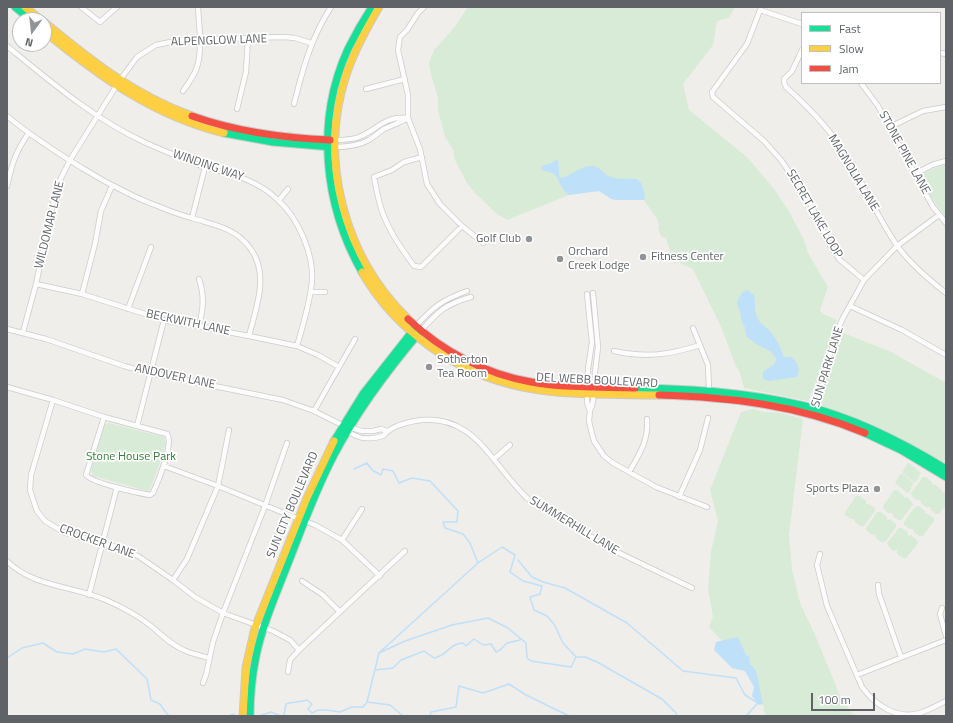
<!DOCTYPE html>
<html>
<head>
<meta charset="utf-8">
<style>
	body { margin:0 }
	#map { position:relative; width:953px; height:723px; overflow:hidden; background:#efeeea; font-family:"Titillium Web",sans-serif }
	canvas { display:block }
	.frame { position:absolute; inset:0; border:8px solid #5f6368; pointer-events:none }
	.legend { position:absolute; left:801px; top:12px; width:140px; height:72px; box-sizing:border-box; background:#fff; border:1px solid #bfc1c3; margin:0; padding:5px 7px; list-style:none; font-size:12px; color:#5f6368 }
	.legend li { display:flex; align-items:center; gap:8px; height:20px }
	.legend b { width:20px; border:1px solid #bfc1c3 }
	.north { position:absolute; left:12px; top:12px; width:40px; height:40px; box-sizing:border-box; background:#fff; border:1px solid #bfc1c3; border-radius:50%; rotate:195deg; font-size:11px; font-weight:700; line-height:16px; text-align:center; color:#5f6368 }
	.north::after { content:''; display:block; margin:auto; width:14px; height:18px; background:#919496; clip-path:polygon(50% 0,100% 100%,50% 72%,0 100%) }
	.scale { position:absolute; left:811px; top:693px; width:64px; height:18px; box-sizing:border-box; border:2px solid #5f6368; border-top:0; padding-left:5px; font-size:12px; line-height:14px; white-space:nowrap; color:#5f6368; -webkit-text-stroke:3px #fff; paint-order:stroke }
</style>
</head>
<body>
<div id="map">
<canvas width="953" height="723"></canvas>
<div class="frame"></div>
<ul class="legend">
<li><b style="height:5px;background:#16e098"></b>Fast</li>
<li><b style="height:5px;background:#ffcf43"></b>Slow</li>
<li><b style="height:5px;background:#f24e42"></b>Jam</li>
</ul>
<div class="north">N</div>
<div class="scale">100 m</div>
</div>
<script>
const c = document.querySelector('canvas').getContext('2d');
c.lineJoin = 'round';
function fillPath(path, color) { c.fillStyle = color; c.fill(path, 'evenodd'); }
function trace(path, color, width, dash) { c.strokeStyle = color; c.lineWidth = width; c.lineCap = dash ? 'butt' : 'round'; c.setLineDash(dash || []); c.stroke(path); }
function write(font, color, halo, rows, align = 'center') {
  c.font = font + ' "Titillium Web",sans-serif'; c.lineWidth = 3.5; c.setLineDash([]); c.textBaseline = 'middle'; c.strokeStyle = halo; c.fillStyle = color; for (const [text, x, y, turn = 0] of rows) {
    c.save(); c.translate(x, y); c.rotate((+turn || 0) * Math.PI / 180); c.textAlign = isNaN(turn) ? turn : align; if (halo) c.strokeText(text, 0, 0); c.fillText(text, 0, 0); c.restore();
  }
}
const green = new Path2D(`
	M468,7H735L729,18L717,21L713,45L683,84L689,110L747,157L774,189L790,213L804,240L808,253L828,287L820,310L823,314L837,320L819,375L808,401L744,388L740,373L735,364L722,329L693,269L680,263L677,262L674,264L666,238L661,236L660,233L658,228L659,224L657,219L644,200L599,185L569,195L507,220L496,213L475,193L467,183L455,160L453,149L445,137L438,110V98L431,74L429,63L434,50L454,28Z
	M946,165V217C936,205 925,189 920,175L940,166Z
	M841,332L891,352L946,383V466L825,409L820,401L829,368Z
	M753,409L764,412L781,413L803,419L789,536L792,569L800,603L815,635L841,698L854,716H765L763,704L749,670L709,627L713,617L708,589L711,552L718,521L710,490L741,412Z
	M109,423L164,437L166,443L159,465L150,490L147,491L93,476L91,471L103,427L104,425Z
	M909,463L921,473L916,482H914L902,473L907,464Z
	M900,474H902L914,483L909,492L907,493L895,483Z
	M923,477H926L932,482V485L934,484L942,490V492L946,493V505L939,514H936L931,510L930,507H926L921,503L920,500H917L912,496L911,493Z
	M894,490H897L903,495L904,498L907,497L912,502L913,505L901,520H898L893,516L892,513H888L883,508V506Z
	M856,496H859L866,501V504H869L875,508V511L864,526H860L855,522L854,519H851L845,515V512Z
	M919,506L925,511V514H928L934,518V521L923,536H919L914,532L913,529H910L904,525V522L915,507Z
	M877,512H881L887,517V520L890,519L896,524V527L885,542H881L876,538L875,534L872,535L866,530V528Z
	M899,528H902L908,533V536L911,535L917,540L918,543L906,558H903L897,554V550L893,551L888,546L887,543Z`);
const water = new Path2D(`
	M558,160L559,169V175L561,178C571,176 579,167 590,166C600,164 603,175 611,177C620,180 628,178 637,179L642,184L645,197L644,200H616L611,199L599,191L569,195C560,189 560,179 554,174C551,172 545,172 541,169V167L544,165L550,164L554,161Z
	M747,290L754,295C756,302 754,310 757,317C760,324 765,326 770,331C776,338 781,348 784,357H791C797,361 801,370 797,377L769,381L765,380L763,378V372C768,367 776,367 776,358L770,351L758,345L746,336L745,327L741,320V315L737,304L738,299L743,292Z
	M738,637L746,655L749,656L750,664L756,671L763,704L759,705L752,696L754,687L745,671L732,668L714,650L716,642Z`);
const stream = new Path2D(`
	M354,469L367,463L372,470L381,475L383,469L393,471L399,483L412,478L430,481L458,511L457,522H443L445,528L463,534L470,543L478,563L502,547L515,555L510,572L523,581L542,586L540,594L530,597L534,610L547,616L554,624L563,643L576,657H585L597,662L662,699L676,713L677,716
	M518,560L532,577L543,582L565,588L627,623L683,671L736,678L745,695L758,703L746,716
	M380,652L478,563
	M7,658L22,648L43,643L57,652L73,654L85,649L104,652L116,649L147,679L151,700L160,704L164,710L169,716
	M375,670L393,668L401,660L424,651L434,658C449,655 448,644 463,643L466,646L474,639L483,645L491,644L496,652L500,650L507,643L520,640
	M367,702L379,653L405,641L452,625L488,618L508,628L526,643L527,658L531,661L571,667L576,657
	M228,716L234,714
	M259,716L271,712L281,716L284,715L286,704C291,702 301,702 307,700L312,704L308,709L312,713L318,710H327L340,712L352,707H363L367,702L390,705L403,716
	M430,716L431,712L456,707L459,686L483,693L509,684L526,695L569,716`);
const street = new Path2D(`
	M81,7L100,22L117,7
	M424,7L418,13L407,30L400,37L398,50L408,95V118L420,149L427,184L440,204L462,226L483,243
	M802,24L760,10L747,44L712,92L713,97L764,141L781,160L808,199L830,245L840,260L864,280
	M7,46C51,82 94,119 146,143C165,151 185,160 205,167C218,171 232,173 245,179C257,184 269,191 278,200C298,218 314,254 312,281C310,303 303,325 297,346
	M802,50L792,71L784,79V82L786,87C805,104 823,122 838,143C860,175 874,212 896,244C909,263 928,279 946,293
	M940,53L946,54
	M861,83L878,106L933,207L946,223
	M366,89L405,79
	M183,91C188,84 193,77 196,70C203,53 199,25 198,7
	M294,104C303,68 311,38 331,7
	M237,109L246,72L248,39
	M7,116C31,136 56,152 82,168C93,174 103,181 114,186C127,193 141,200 155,205C167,210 180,215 192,218C214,225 236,228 250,248C270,274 256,308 249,336
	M890,127L923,111L946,107
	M335,140C343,140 351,140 359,137C379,129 383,116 408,118
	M335,147C346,147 358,146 369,140C374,137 379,132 384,129C392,125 400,123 408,118
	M422,157L404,162L392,170L374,177C376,188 378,198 381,208C388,230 401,248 414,266L421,267L462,226
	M915,174L932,165L946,161
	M7,186C12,164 15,153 28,134
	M279,200L288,189
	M192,218L205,167
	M36,284L82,294L164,320L249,336L297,346L318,355L339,367
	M311,292H325
	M593,293L598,347L595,372L593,400L592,406L590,410L589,421L591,430L594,441L604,456L613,463L656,487L707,507
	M82,294L95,244L101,211L112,186
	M587,294L592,342L588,369L587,401L588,406L590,410
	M850,306L902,330L946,355
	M128,309L151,247
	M416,326C433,307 442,300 467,291
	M199,327C203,309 205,297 199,279
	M693,328L708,365L709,390
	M7,329L46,339L124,366L150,373L283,400L314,411L342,425L362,431H373L381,429L387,431
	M421,331C438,311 446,304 471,297
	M23,332L36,284L55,195L60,180L70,160L120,80L137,57L156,45L180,40L284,37L295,38L311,43
	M614,351C646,358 669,355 700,345
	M7,387L53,400L104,417L167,434C174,443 158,482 153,493L150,495C138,493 92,483 86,475L104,417
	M53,400L31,475L30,490L37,511L45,521L63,532L113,546L138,556L173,580L195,597L223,613L273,631L290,640L299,650
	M314,411L355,339
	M814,411L837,331L843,318L864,280L897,246L939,215
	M342,425C352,438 367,441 383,436C390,427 404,423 415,421C474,411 491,464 527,498L611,549L692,588
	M137,426L164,320
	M494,459L510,445
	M164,466L218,486L279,511L315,525L342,540L380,576
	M629,472C639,455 649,440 647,419
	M679,497L700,450L708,418
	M342,540L362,509
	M820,554L817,565L827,606L862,687C875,705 897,720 920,713C929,710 938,705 946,701
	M7,561C33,587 73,586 106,600C122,607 137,615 151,626C162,635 172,646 186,651C193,654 202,656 209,658
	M173,580L187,559L218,486L229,430
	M302,581L323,595L340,612
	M878,585L879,594L901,657
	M89,595L117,487
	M942,608L940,614L946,636
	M288,672L290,660L299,650L405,551
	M857,675L946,640
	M203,683L206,675L213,642L223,613L265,506L287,443`);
const fast = new Path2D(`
	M15,7L31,20
	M224,133L273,142L331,147
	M362,272C324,205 315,121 348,49C355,35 363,21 372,7
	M635,388C692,389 749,392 805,406C855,418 902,442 946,469
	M865,433L901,450L946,477
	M334,441L363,394L415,328
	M250,716C250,696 252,676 256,656C263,623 277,592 289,561C303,525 316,489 334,455C357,411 387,371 419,333`);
const slow = new Path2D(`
	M25,7L41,20
	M379,7C366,29 354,51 346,75C318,160 344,257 408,319
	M44,22C90,60 135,96 192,116
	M44,31C99,76 154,116 224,133
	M362,272C396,331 457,374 523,387C567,396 614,394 659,395
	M243,716L246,667L255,628L307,498L334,441`);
const jam = new Path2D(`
	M192,116C237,132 283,138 330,140
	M408,319C442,351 485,374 531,382C565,388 601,387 635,388
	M659,395C730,397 799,405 865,433`);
const markers = [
	[529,239,4,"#919496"],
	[643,257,4,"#919496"],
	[560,259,4,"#919496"],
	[429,367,4,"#919496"],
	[877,489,4,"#919496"]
];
const streetNames = [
	["ALPENGLOW LANE",219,41,-2],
	["STONE PINE LANE",904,153,61],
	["WINDING WAY",208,166,19],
	["MAGNOLIA LANE",853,173,59],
	["SECRET LAKE LOOP",814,214,60],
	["WILDOMAR LANE",50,225,-76],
	["BECKWITH LANE",188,323,12],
	["SUN PARK LANE",828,367,-73],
	["ANDOVER LANE",175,377,12],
	["DEL WEBB BOULEVARD",597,381,3],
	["SUN CITY BOULEVARD",293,505,-67],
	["SUMMERHILL LANE",574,526,31],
	["CROCKER LANE",97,542,20]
];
const poiNames = [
	["Golf Club",521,239,"right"],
	["Orchard",568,252],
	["Creek Lodge",568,266],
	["Fitness Center",651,257],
	["Sotherton",437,360],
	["Tea Room",437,374],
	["Sports Plaza",869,489,"right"]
];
const parkNames = [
	["Stone House Park",131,457]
];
fillPath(green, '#d8ebd6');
fillPath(water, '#bfe0f9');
trace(stream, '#bfe0f9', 1.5);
trace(street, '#cbcccc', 6);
trace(fast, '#cacacb', 9);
trace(slow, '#cacacb', 9);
trace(jam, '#cacacb', 9);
trace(street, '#fdfcfc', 4.5);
trace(fast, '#16e098', 7);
trace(slow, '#ffcf43', 7);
trace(jam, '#f24e42', 7);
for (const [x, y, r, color] of markers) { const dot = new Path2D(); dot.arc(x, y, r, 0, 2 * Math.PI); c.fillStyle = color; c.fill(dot); trace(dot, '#fff', 1.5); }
write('12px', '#5f6368', '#fff', streetNames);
write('12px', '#5f6368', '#fff', poiNames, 'left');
write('12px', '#348238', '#fff', parkNames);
</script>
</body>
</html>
